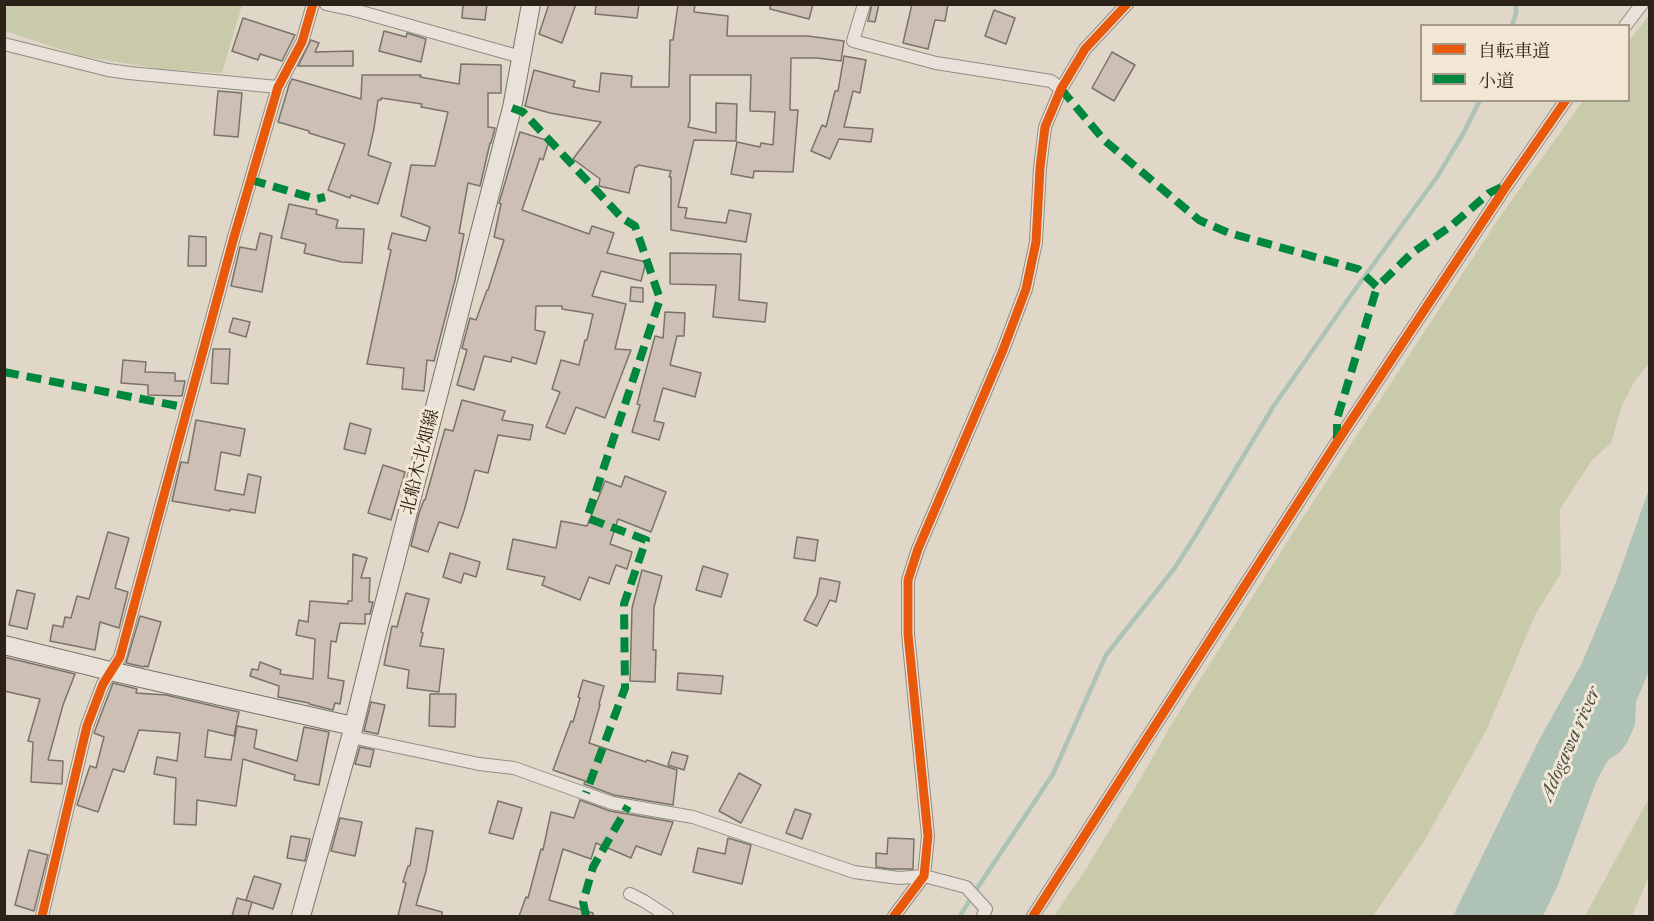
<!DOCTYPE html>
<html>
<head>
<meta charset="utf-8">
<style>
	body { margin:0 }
	#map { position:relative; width:1654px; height:921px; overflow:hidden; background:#e0d7c8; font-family:"IM FELL French Canon","Noto Serif JP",serif }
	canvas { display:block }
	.frame { position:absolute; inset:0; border:6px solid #2c2217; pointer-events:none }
	.legend { position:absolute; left:1420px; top:24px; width:210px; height:78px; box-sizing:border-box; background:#f2e6d5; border:2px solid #a39889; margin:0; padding:8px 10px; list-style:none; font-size:18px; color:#2c2217 }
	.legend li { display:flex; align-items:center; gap:12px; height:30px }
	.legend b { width:30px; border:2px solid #a39889 }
</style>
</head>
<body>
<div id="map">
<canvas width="1654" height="921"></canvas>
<div class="frame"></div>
<ul class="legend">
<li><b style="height:8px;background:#e8590c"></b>自転車道</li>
<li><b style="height:8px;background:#00873e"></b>小道</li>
</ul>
</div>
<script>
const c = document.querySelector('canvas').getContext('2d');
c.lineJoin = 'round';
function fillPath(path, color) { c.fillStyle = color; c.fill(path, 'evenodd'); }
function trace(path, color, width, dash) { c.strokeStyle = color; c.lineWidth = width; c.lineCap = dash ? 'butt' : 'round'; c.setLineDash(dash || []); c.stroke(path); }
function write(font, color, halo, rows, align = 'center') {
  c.font = font + ' "IM FELL French Canon","Noto Serif JP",serif'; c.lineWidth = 6; c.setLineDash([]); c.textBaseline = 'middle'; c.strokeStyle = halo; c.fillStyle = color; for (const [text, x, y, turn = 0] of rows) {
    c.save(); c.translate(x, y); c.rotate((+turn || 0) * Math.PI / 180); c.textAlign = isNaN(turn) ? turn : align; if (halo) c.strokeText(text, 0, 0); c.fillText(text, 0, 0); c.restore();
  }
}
const green = new Path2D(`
	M7,5V4L242,5L222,73L160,69L81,56L5,31V14Z
	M1649,15V364L1636,379L1622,405L1611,443L1592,460L1560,509L1561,573L1535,615L1487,729L1423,843L1373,916H1054L1086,869L1141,778L1171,725L1298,525L1501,215L1583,101L1628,100L1629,41Z
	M1649,798V876L1632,916H1585Z`);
const water = new Path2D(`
	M1649,489V671L1636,702L1635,725L1627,743L1620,752L1608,760L1596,782L1558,885L1543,916H1453L1539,740L1581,665L1616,582Z`);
const stream = new Path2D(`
	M1512,26L1516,13V4
	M960,916L976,890L1053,774L1106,655L1174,569L1194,538L1273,407L1354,291L1437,177L1463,134L1480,100`);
const building = new Path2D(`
	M463,4H487L485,20L462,18Z
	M549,4H576L562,43L539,34Z
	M596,4H639L637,18L595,14Z
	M678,4H695L694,12L728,16L727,36H808L844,41L841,61L817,58H791L790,110H798L793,172L754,171L753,178L731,174L737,142L760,147L761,143L773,145L775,112L750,111L751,75H690V120L688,127L716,133V103L737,104L736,141L694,140L678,207L687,208L685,218L726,223L729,210L751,214L746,242L671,230V177H669L671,171L638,165L637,167H635L629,193L599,186L600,179L573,159L601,122L550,113L525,106L534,70L575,81L573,87L599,92L601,73L632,76L631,87H669L670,40H673Z
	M770,4H813L809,19L770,9Z
	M872,4H879L875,22L868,21Z
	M912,4H948L945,21L935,20L928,49L903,43Z
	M994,10L1015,18L1006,44L985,36Z
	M243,18L295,35L282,61L260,54L258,60L232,51Z
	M384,31L406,37L407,33L426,39L421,62L379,51Z
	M311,40L319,43L315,52L353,51V66H298Z
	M1112,52L1135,65L1114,101L1092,88Z
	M844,56L866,60L860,93L853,91L844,127L873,129L871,142L839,139L830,159L811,151L822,125L826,127L835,91H838Z
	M461,64L501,65V93H488V127L495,128L491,143H490L480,186L468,183L459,233L464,234L455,280L434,361L427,360L424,391L402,389L404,368L367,364L391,250L388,249L392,233L426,241L430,227L401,216L411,165L435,166L448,112L421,107L422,104L381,98V100H378L374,129L368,155L391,163L378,204L351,195L350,198L328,190L345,144L309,133V131L278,122L289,85L292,79L361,99L362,75H421L420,77L459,84Z
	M218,91L242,93L238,137L214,135Z
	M520,132L549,141L543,160L540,158L522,210L589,234L592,226L614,233L607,253L646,262L641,281L601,271L592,296L626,304L615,349L631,350L605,418L576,407L565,434L546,427L560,392L552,389L561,360L579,365L585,340H587L593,314L562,309V306H536L535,330L545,332L536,364L512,357L511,362L484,356L474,390L457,385L467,350L462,348L470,318L476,320L487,290H488L504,240L494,237L501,204L499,203Z
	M289,204L317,210L316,214L338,220L336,228L364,229L362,263L342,262L304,253L306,244L281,238Z
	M260,233L272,236L262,292L231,286L240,247L256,250Z
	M189,236L206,237V266H188Z
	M670,253L741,254L739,300L767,303L765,322L713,317L716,285L670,284Z
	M631,287L643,288V302L630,301Z
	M665,312L685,313L684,336H677L670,365L701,373L695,397L663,388L654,421L664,423L659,440L632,432L640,405L637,404L655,336L663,338Z
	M233,318L250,322L246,337L229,332Z
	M213,349H230L228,384L211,383Z
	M123,360L146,362L145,372L175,373V381H185L182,396L148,395V385L121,383Z
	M462,400L505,411L502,420L533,425L530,440L498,435L488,473L475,470L464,511L458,528L439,522L428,552L411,546L419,513L424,500H425L445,429L453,431Z
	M196,420L245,429L240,456L221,452L215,490L244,495L248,474L261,477L255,513L230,509V511L172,501L181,462L188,463Z
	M350,423L371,429L365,454L344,449Z
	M383,465L405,472L391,520L368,513Z
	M625,476L666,492L651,532L618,519L610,544L632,552L627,569L616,565L609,584L589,577L580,600L542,585L545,577L507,569L513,539L556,548L561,521L587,526L605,481L621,487Z
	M108,532L129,538L115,588L128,592L119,628L100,622L95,650L50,641L53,625L63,627L65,617L71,618L77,596L89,599Z
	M797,537L818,540L815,561L794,558Z
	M450,553L480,562L476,577L464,573L461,583L443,577Z
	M353,554L367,558L361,578H370L369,602H373L370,614H365V624L340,623L336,642L331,641L328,678L344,681L340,704L335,703L333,710L309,704V703L278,697L279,686L250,676L252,669L258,670L260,662L281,670L280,674L313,679L315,639L296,635L299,620L308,622L310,601L348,604V601H352Z
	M703,566L728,574L721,597L696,590Z
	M642,570L662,576L654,607L653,650H656L655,682L630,681L632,608Z
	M820,578L840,582L836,602L830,600L817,626L804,620L817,595Z
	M17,590L35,594L27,629L9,625Z
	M406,593L429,599L421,632L423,633L420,646L444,649L439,692L407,688L409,670L384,665L392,626L397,627Z
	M140,616L161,622L148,667L145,666L144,667L126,663Z
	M4,657L75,674L63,705L48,760L63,761L62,784L31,782L33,742L28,741L40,699L4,691Z
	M678,673L723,676L721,694L677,690Z
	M583,680L604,686L599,704L600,705L589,743L646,762L647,760L677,770L673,805L614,795L584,784L585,781L553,770L571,721L573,722L580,698L578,697Z
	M113,683L137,689L136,693L166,695L239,712L234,736L208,730L205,757L231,760L237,726L257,730L254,748L297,761L304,727L329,732L319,785L294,780L295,775L243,759L236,806L197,800L196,825L174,824L176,778L154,774L157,757L177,761L180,733L139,730L124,772L113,769L98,812L77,805L90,766L96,768L104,737L94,733Z
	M430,694H456L455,727L429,726Z
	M371,702L385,705L378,734L364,731Z
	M360,747L374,750L370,767L355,764Z
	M672,752L688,756L684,770L668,765Z
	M739,773L761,785L741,823L719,811Z
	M580,800L610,811L673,822L661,855L636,846L631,858L596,843L591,859L563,849L549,900L593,913V916H519L526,897L528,898L541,849L543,850L551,812L574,818Z
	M498,801L522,808L513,839L489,833Z
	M795,809L811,814L802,839L786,833Z
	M340,818L362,822L355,856L331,851Z
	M416,828L433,831L426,871L416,905L442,912V916H398L406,883L403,882L408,866H410Z
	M291,836L310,839L305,861L287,858Z
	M728,838L751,845L742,884L693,872L698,848L725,854Z
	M888,838L914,839L913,869H890L876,867V853L887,854Z
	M29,850L48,855L34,911L15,905Z
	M254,876L281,884L273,909L246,900Z
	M237,898L252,902L248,916H232Z`);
const street = new Path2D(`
	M326,4L354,10L521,57
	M864,4L853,41L936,63L1051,81L1061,89
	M1625,26L1642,4
	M4,44L108,70L129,73L278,87
	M351,737L479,764L514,768L612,803L693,817L854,872L899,878L924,876L966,887L986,909L983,916
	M630,894L644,901L667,916
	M42,916L87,726L103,684L120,657L234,237L278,87L302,42L313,4
	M894,916L924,876L928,836L908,634V580L918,549L1003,350L1026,289L1036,242L1040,168L1045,127L1061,89L1085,49L1127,4
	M1033,916L1337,442L1507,185L1566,100`);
const secondary = new Path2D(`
	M4,645L110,671L353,726
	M301,916L351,737L376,636L512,108L531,4`);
const quiet = new Path2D(`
	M1061,89L1104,140L1199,220L1229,233L1358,269L1377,287L1412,253L1451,226L1489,193L1504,186
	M512,108L523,112L622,218L635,226L660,299L587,518L646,540L624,604L625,688L586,793
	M251,180L316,199L325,197
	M4,372L188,408
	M1337,439V419L1377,287
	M586,916L583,902L593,867L628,806`);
const cycleway = new Path2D(`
	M42,916L87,726L103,684L120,657L234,237L278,87L302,42L313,4
	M894,916L924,876L928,836L908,634V580L918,549L1003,350L1026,289L1036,242L1040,168L1045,127L1061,89L1085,49L1127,4
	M1033,916L1337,442L1507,185L1566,100`);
const streetNames = [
	["北船木北畑線",421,462,-76]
];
const waterNames = [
	["Adogawa river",1571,744,-66]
];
fillPath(green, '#c9caaa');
fillPath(water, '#aec3b6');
trace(stream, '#aec3b6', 4.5);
fillPath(building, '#cdbfb3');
trace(building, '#79736a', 1.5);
trace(street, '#928c83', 14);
trace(secondary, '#79736a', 20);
trace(street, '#e8e2db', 12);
trace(secondary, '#e8e2db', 18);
trace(quiet, '#00873e', 8, [15, 8]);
trace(cycleway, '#e8590c', 9);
write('18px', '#2c2217', '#f2e6d5', streetNames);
write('italic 20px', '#4d5044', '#f2e6d5', waterNames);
</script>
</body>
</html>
